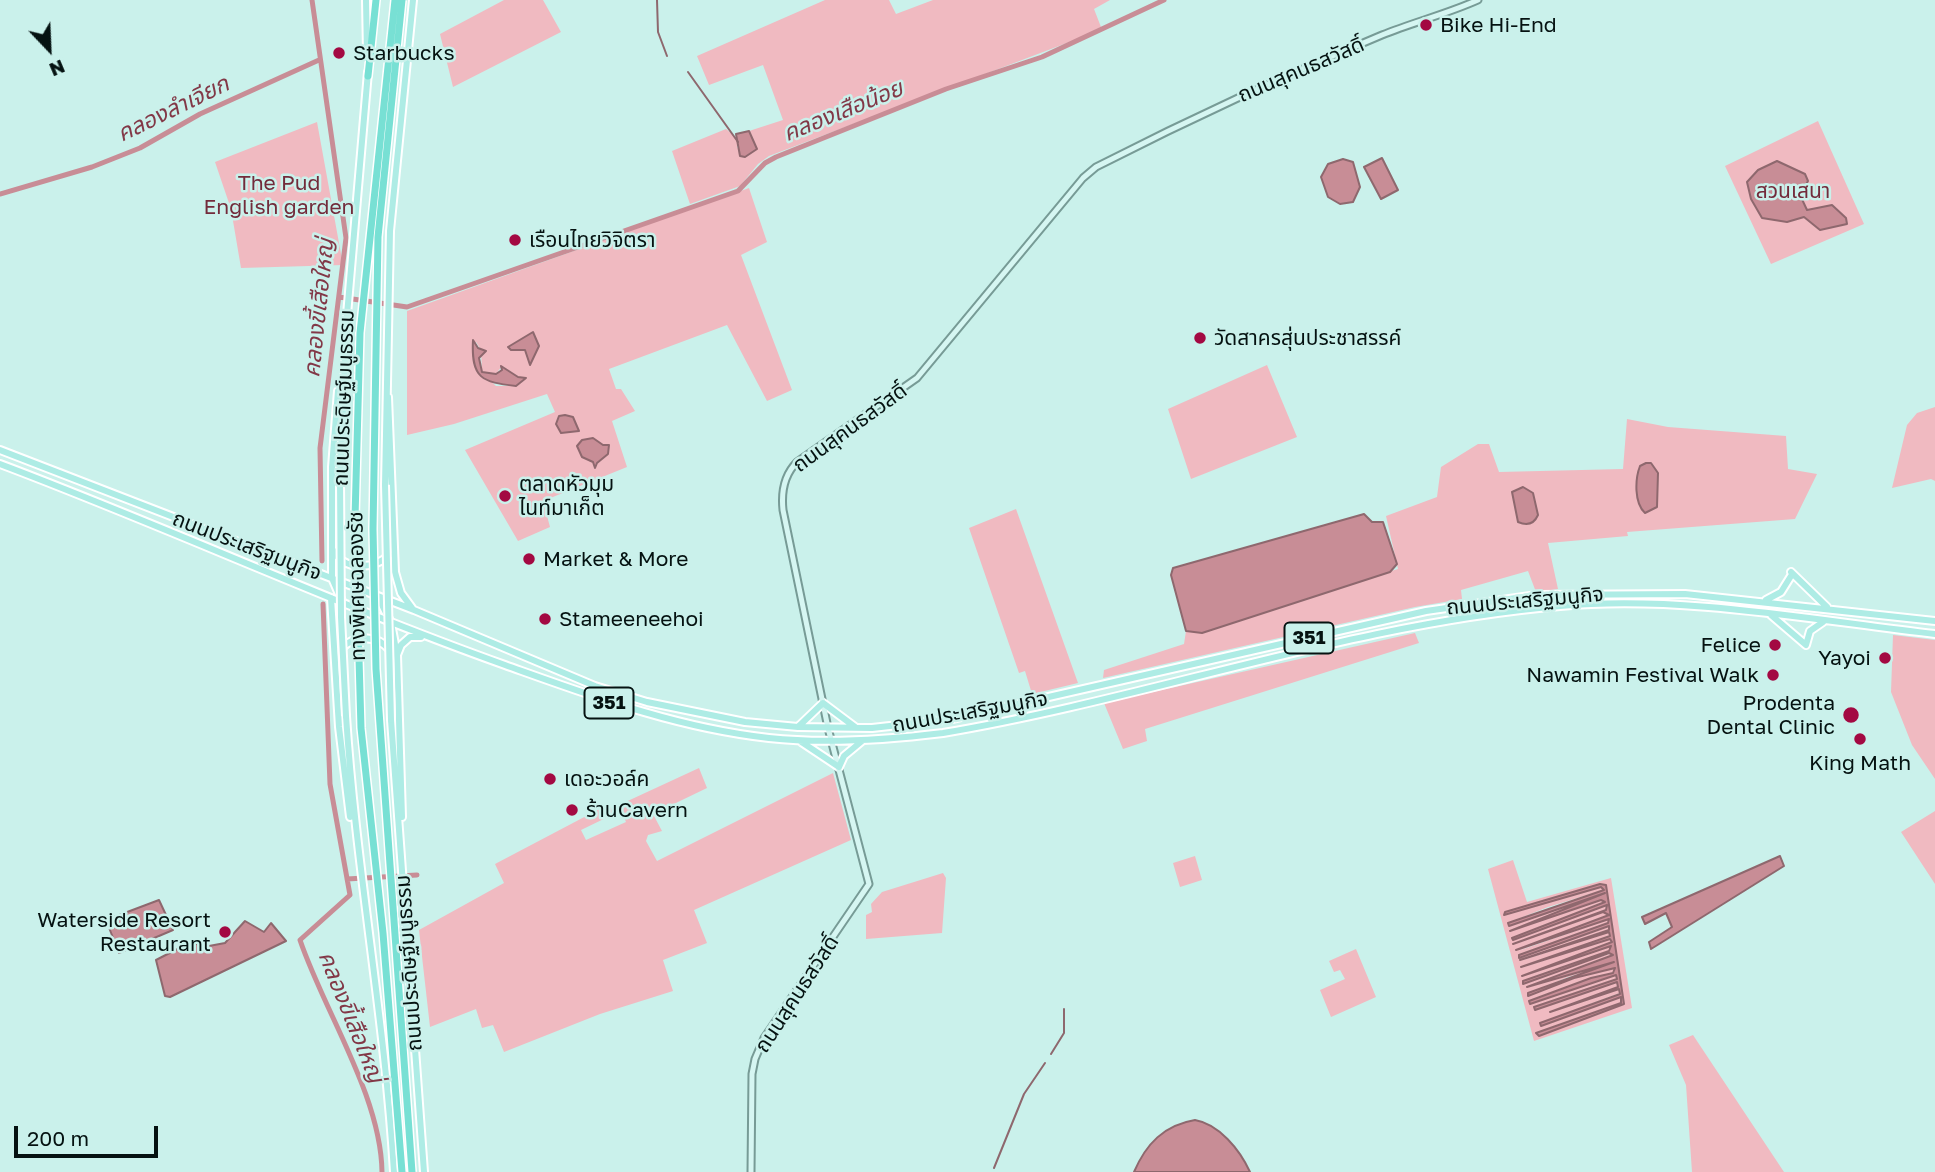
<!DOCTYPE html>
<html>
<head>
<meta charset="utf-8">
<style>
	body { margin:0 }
	#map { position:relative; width:1935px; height:1172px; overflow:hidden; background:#caf1eb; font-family:"Golos Text",sans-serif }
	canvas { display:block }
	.north { position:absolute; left:14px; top:14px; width:70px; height:70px; -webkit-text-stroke:5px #caf1eb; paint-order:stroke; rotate:157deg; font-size:19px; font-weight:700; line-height:28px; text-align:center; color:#051211 }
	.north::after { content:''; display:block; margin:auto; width:24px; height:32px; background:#051211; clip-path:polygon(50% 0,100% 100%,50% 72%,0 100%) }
	.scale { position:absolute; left:14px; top:1126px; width:144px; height:32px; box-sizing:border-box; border:4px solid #051211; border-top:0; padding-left:9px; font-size:21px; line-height:24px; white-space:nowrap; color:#051211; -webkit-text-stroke:5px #caf1eb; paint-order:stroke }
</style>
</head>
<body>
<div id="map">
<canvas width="1935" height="1172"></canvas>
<div class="north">N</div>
<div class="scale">200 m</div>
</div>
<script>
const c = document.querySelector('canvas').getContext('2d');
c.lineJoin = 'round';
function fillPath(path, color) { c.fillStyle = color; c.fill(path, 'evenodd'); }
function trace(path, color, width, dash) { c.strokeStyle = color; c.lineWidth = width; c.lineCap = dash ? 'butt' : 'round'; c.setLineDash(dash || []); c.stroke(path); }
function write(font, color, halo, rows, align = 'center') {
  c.font = font + ' "Golos Text","Noto Sans Thai",sans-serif'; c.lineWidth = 5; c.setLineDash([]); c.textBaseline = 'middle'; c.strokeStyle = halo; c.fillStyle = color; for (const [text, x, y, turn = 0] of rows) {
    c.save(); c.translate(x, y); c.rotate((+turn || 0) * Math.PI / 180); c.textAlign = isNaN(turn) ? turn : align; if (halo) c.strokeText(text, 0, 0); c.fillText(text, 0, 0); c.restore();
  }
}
const green = new Path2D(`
	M504,0H543L561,32L453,87L440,34Z
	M825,0H889L896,14L933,0H1110L1094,9L1101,27L1080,38L769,156L758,164L740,186L690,204L672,151L726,129L738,139L737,148L752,140L749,131L783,120L763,65L709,85L697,56Z
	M1818,121L1864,224L1771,264L1725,166Z
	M317,122L343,265L241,268L231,209L215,162Z
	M749,188L767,242L741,255L792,390L767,401L727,325L609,369L616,389H621L635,411L612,421L627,467L543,501L550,527L518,541L465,450L555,412L547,394L454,424L407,435V311ZM476,342L481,350L482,372L496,374L502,366L518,377L525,378L516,386H496L474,365L472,346ZM592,438L603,445L595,467L593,462L582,456L577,446L582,440Z
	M1267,365L1297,437L1191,479L1168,409Z
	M1935,407V481L1931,479L1892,488L1907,425L1917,413Z
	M1627,419L1668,427L1786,436L1788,469L1817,474L1795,519L1627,532L1628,536L1548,543L1558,589L1536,592L1528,571L1461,590L1462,599L1415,607L1103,678L1104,670L1184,644L1186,631L1398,569L1386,516L1437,497L1441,467L1478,444H1489L1499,472L1623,469Z
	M1016,509L1078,683L1032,694L1025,671L1019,673L969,528Z
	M1415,633L1419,643L1145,729L1147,741L1123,749L1104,703Z
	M1893,635L1935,640V779L1912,745L1891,692Z
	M699,768L707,788L653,814L662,831L648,835L646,841L657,861L833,773L851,840L694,910L707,943L663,960L673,991L600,1014L504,1052L493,1025L482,1028L476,1009L430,1027L419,930L504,883L495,864L609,804L614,814L581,830L586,840L626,822L619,805Z
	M1935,811V884L1901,832Z
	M1195,856L1202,880L1180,887L1173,863Z
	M1513,860L1527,902L1611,878L1632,1008L1534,1041L1488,869ZM1606,885L1624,1004L1536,1034L1621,1003V996L1545,1024L1540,1023L1620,993L1619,989L1551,1012L1618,987L1617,982L1534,1010L1617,979L1616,974L1528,1003L1591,978L1613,973L1615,968L1612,966L1526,995L1568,977L1614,964L1613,960L1527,987L1613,957L1612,953L1523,982L1609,951L1611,946L1522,976L1612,943L1610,938L1521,968L1610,936L1609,932L1520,961L1609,930V926L1519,958V955L1608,923L1609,919L1518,951L1609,915L1603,912L1514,944L1606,910L1607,905L1512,939L1605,902L1601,900L1510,931L1606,896L1605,893L1509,925L1508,923L1548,907L1604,890L1601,887L1505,914V912Z
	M943,873L946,878L942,933L866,939V915L872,912L871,904L882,892Z
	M1356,949L1376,997L1331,1017L1320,990L1345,979L1340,970L1334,972L1329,961Z
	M1693,1035L1784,1172H1692L1686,1085L1669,1045Z`);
const water = new Path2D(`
	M749,131L757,149L745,157L740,156L736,134Z
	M1382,158L1398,190L1381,199L1364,167Z
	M1343,159L1353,162L1360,187L1353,202L1340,204L1328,197L1321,177L1328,164Z
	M1777,161L1805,174L1808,181L1800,195L1807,210L1832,205L1846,218L1847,224L1820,230L1804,217L1787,222L1762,218L1751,199L1747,182L1758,170Z
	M533,332L539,346L530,365L525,350H511L508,347Z
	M473,340L478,348L486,351L479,358L482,372L496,374L502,370L501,366L518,377L526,378L516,386C482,382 471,379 473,340Z
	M565,415L573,417L579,431L561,433L556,424L559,416Z
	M593,438L603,445H609L608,454L597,463L595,468L593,462L582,457L577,446L582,440Z
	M1646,463H1651L1658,473L1657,507L1645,513C1634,503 1635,479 1640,466Z
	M1523,487L1533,493L1538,515C1534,524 1527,526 1518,522L1512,492Z
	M1364,514L1372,522H1383L1397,564L1390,572L1202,633L1186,631L1171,575L1173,568Z
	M1780,856L1784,866L1651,949L1649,942L1672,927L1666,913L1645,924L1642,917Z
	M1600,884L1606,885L1624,1004L1539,1036L1536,1033L1621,1003V997L1541,1026L1540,1023L1620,994L1619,989L1550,1012L1618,987L1617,982L1535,1010L1534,1007L1617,979L1616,975L1530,1004L1529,1001L1591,978L1613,973L1615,968L1574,978L1528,996V993L1614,962L1527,987L1613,955L1609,953L1523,984V981L1609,951L1611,946L1522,976L1612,942L1610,939L1521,967L1610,936L1609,932L1520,960L1609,930V926L1519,958V955L1608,923L1609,919L1516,950L1609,915L1603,912L1513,944L1606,910L1607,905L1513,940L1512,938L1605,902L1601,900L1510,931L1605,893L1509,926L1508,923L1604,890L1601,887L1504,915L1505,912Z
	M159,900L173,930L119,953L106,920Z
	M245,921L264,932L271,923L286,941L170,997L165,996L156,960L189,943L209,946L225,943Z
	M1195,1120C1219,1124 1240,1150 1250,1172H1134C1146,1144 1164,1125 1195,1120Z`);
const stream = new Path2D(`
	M657,0L658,32L667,56
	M688,72L738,142
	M1051,1054L1064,1033V1009
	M994,1168L1024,1094L1045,1063`);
const canal = new Path2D(`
	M312,0L346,238L320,448L322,561
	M0,194L92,167L140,148L200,114L319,60
	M339,297L407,307L738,191L765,163L776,157L946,89L1042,57L1164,0
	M323,604L330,784L350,895L300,940C324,1011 381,1096 382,1172
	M347,879L417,875`);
const secondary = new Path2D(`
	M751,1172L752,1074L755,1059L764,1038L869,884L828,728L783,510C781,491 784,475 797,462L917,378L1083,178L1096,167C1190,119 1285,75 1382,35C1414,22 1447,14 1478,0`);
const primary = new Path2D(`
	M366,0L367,54
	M338,391L332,467V578L342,601
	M388,397L395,572L401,593L412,608
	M0,450L414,610L595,686L647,702L745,722L798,727L872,728L952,719L1426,611L1537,595L1685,594L1935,621
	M0,464C170,528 334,604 505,665C592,696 677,728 769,738C826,744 886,740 943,733C1150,698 1350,624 1560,606C1684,595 1812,620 1935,634
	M340,479L347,315L368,72
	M385,485L390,231L413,0
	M333,550C343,571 374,570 389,555
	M1791,572L1827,607
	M331,598L339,727L350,817
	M379,599L391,623L397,655
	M1766,600L1781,592L1791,576
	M1771,615L1806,645L1810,631L1823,622
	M341,649C354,634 377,635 390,650
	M346,716C356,869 385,1019 394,1172
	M391,720L424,1172
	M799,726L823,703L855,727
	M800,741L839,767L844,756L862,741
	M402,817L397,655L401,645L410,637H421`);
const motorway = new Path2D(`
	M368,76L376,0`);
const primaryBridge = new Path2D(`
	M340,479L341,617L346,716
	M385,485L391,720`);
const motorwayBridge = new Path2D(`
	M395,0L360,333L355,518L361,728L383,933L402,1172
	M402,0L378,237L373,529L376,669L412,1172`);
const markers = [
	[1426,25,7,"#a30942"],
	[339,53,7,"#a30942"],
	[515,240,7,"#a30942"],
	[1200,338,7,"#a30942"],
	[505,496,7,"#a30942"],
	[529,559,7,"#a30942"],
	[545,619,7,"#a30942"],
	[1775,645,7,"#a30942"],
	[1885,658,7,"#a30942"],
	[1773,675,7,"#a30942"],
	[1851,715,9,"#a30942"],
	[1860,739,7,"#a30942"],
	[550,779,7,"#a30942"],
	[572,810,7,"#a30942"],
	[225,932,7,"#a30942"]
];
const shields = [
	[1309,638,49],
	[609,703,49]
];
const shieldNames = [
	["351",1309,638],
	["351",609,703]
];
const poiNames = [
	["Bike Hi-End",1440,25],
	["Starbucks",353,53],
	["เรือนไทยวิจิตรา",529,240],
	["วัดสาครสุ่นประชาสรรค์",1214,338],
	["ตลาดหัวมุม",519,484],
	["ไนท์มาเก็ต",519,508],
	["Market & More",543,559],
	["Stameeneehoi",559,619],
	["Felice",1761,645,"right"],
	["Yayoi",1871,658,"right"],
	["Nawamin Festival Walk",1759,675,"right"],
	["Prodenta",1835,703,"right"],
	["Dental Clinic",1835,727,"right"],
	["King Math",1860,763,"center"],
	["เดอะวอล์ค",564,779],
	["ร้านCavern",586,810],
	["Waterside Resort",211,920,"right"],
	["Restaurant",211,944,"right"]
];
const streetNames = [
	["ถนนสุคนธสวัสดิ์",1301,70,-23],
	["ถนนประดิษฐ์มนูธรรม",344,398,-88],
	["ถนนสุคนธสวัสดิ์",850,428,-36],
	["ถนนประเสริฐมนูกิจ",247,546,21],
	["ทางพิเศษฉลองรัช",357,586,-91],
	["ถนนประเสริฐมนูกิจ",1525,601,-5],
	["ถนนประเสริฐมนูกิจ",970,712,-10],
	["ถนนประดิษฐ์มนูธรรม",409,963,-94],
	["ถนนสุคนธสวัสดิ์",797,994,-57]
];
const parkNames = [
	["The Pud",279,183],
	["English garden",279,207],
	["สวนเสนา",1793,191]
];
const waterNames = [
	["คลองลำเจียก",173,109,-26],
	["คลองเสือน้อย",843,111,-22],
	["คลองขี้เสือใหญ่",319,308,-84],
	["คลองขี้เสือใหญ่",351,1017,68]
];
fillPath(green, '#f0bac1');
fillPath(water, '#c88d96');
trace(water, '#8e686e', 2);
trace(stream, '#8e686e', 2);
trace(canal, '#c88d96', 5);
trace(secondary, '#779b96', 9);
trace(primary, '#fff', 10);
trace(motorway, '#fff', 10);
trace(secondary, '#d6f6f2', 5);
trace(primary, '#aeece5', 6);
trace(motorway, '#78e0d4', 7);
trace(primaryBridge, '#fff', 10, []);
trace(motorwayBridge, '#fff', 10, []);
trace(primaryBridge, '#aeece5', 6);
trace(motorwayBridge, '#78e0d4', 7);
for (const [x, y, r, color] of markers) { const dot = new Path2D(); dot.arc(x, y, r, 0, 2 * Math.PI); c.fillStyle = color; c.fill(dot); trace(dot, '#caf1eb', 2.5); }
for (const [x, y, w] of shields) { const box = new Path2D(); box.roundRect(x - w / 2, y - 15.5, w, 31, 5); c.fillStyle = '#caf1eb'; c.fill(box); trace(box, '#051211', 2); }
write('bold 19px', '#051211', null, shieldNames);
write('21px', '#051211', '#caf1eb', poiNames, 'left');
write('21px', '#051211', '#caf1eb', streetNames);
write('21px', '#732b3b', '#caf1eb', parkNames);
write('italic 23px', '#823847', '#caf1eb', waterNames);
</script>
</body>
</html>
